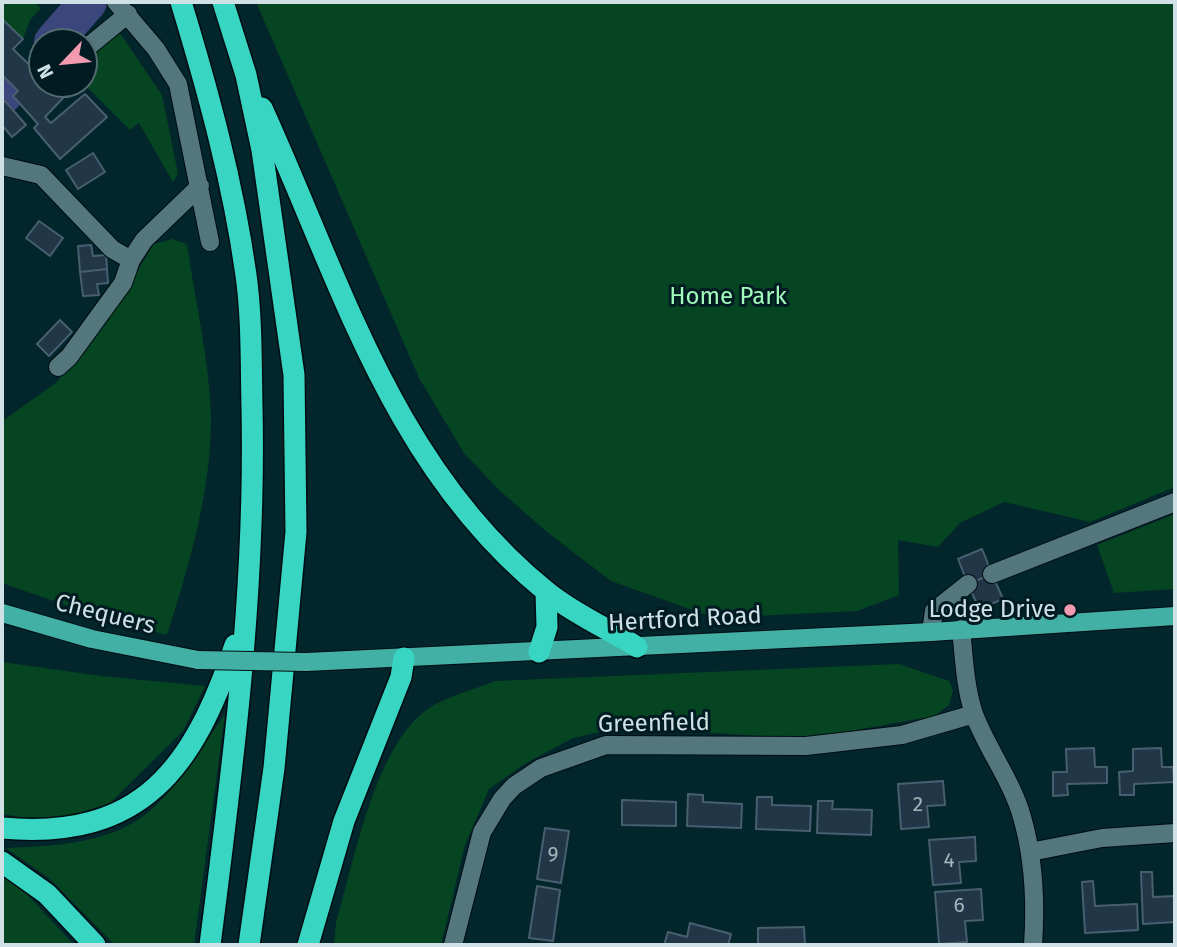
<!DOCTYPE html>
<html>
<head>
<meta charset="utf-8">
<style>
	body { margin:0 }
	#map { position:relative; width:1177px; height:947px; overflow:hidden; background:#03252c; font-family:"Fira Sans",sans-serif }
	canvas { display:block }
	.frame { position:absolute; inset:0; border:4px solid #cfe1e5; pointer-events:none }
	.north { position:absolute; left:28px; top:28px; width:70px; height:70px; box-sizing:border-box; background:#001c22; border:2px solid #536b70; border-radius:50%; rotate:244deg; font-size:19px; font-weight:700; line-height:28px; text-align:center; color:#cfe1e5 }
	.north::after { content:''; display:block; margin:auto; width:24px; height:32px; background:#f19ab0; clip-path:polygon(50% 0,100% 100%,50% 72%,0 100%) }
</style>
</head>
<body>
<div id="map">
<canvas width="1177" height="947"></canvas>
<div class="frame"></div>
<div class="north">N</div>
</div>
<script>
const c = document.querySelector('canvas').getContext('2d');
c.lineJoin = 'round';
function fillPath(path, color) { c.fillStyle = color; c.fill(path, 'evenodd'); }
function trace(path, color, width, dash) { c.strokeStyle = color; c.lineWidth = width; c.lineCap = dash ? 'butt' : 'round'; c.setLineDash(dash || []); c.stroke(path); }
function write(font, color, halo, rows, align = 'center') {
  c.font = font + ' "Fira Sans",sans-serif'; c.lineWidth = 6; c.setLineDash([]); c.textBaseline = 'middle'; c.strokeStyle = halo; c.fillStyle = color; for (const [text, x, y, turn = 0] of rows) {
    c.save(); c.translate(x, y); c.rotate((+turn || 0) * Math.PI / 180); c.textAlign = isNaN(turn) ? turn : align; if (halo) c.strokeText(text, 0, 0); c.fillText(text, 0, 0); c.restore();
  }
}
const green = new Path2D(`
	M2,2H34L41,8L30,20L23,39L2,19Z
	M256,2H1175V487L1090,522L1004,502L960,523L938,547L898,540L899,595L857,611L715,618L611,581L547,532L499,490L464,453L419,378Z
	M118,30L162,95L178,174L173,182L139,123L130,130L84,84L91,71L88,59Z
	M172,239L187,244C195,301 209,357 211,415C212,488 189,566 167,635L108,620L2,583V421L56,383L110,316L154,244Z
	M1175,514V589L1114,593L1097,545Z
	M2,662L101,676L205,686L183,731L110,803L51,822L2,814Z
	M899,664L949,681L953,690L949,705L934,716L806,739L622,727L573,738L526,763L489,789L465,845L441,945H334L336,923C355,860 375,739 434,705C453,695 475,689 495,681Z
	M225,714L194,945H115L50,879L6,848C49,846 97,845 136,821C171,800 202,747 225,714Z
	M2,875L24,891L74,945H2Z`);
const river = new Path2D(`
	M53,42L88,2
	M2,96L12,86`);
const building = new Path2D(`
	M2,19L23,39L13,49L42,77V84H49L64,97L45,117L51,123L85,94L107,117L60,159L34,128L38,124L13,96L18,91L2,75Z
	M5,101L26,125L12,137L2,125V104Z
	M93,153L105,172L78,189L66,170Z
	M39,221L63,238L50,256L26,238Z
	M91,245L93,256L106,255L107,269L80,272L78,246Z
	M107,269L108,283L97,284L99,295L83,296L80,272Z
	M60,320L72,332L49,356L37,344Z
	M982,549L992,574L968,584L958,559Z
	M992,574L1003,599L979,609L968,584Z
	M1094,748L1095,767H1107V783L1067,784L1068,795L1053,796V772H1067L1066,749Z
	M1161,748L1162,767H1173L1174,782L1134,784V795H1120L1119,772L1133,771V749Z
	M943,781L945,805L927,806L929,827L901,829L898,784Z
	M688,794L703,795V802L742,804L741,828L687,826Z
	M757,797H772V805L811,806L810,831L756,829Z
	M622,800L676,802V826L622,825Z
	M818,801H833L832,809L872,810L871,835L817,833Z
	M545,828L569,831L561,883L537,879Z
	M975,837L976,861L959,862L961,883L933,885L929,840Z
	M1141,872H1152L1153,897L1175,896V922L1143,924Z
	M1093,881L1095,906L1137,904L1138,930L1085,933L1082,882Z
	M537,886L560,890L553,941L529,938Z
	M981,889L983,920L965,921L967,942L939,944L935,892Z
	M690,923L731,934L728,945H664L668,932L687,937Z
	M804,927L805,945H758V928Z`);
const minor = new Path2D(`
	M116,2L156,49L178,84L210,242
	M84,50L128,14
	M2,166L41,175L112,249L131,260
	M58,367L69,357L123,283L131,260L144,240L200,186
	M992,574L1175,502
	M961,629C964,657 965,687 974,714C987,749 1012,781 1022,817C1034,859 1036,902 1033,945
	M931,632L934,611L968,584
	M1030,852L1102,838L1175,833
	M453,945L482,832L502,799L514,786L541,768L606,745L806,746L902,735L974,714`);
const major = new Path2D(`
	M2,613L92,639L198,660
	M306,662L931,632L1175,616`);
const highway = new Path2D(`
	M181,2C208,91 233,182 246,275C252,318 251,363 252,407C256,588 233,766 210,945
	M223,2L246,75L262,150L294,375L296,532L274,768L249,945
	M262,108C341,281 392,467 547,592C574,614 607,628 637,647
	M539,652L547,627L546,591
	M2,828C143,841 194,766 235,645
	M2,862L47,894L95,945
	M308,945L344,821L401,677L404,658`);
const majorBridge = new Path2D(`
	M198,660L306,662`);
const markers = [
	[1070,610,7,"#f19ab0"]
];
const numberNames = [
	["2",918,805],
	["9",553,855],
	["4",949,861],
	["6",959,906]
];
const parkNames = [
	["Home Park",728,297]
];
const poiNames = [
	["Lodge Drive",1056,610]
];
const streetNames = [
	["Chequers",105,615,14],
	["Hertford Road",685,620,-3],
	["Greenfield",654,724,-1]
];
fillPath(green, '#064521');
trace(river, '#3a467c', 38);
fillPath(building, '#213646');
trace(building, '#485f70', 2);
trace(minor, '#000d12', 20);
trace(major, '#000d12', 20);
trace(highway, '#000d12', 24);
trace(minor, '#54767d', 18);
trace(major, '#43b0a6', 18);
trace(highway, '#38d6c2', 21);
trace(majorBridge, '#000d12', 20, []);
trace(majorBridge, '#43b0a6', 18);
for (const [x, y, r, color] of markers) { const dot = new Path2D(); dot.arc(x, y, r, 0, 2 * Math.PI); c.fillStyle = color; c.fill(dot); trace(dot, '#001c22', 2.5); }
write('21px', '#a4b6bd', null, numberNames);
write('24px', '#a2faba', '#001c22', parkNames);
write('24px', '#cfe1e5', '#001c22', poiNames, 'right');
write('24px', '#cfe1e5', '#001c22', streetNames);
</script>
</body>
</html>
